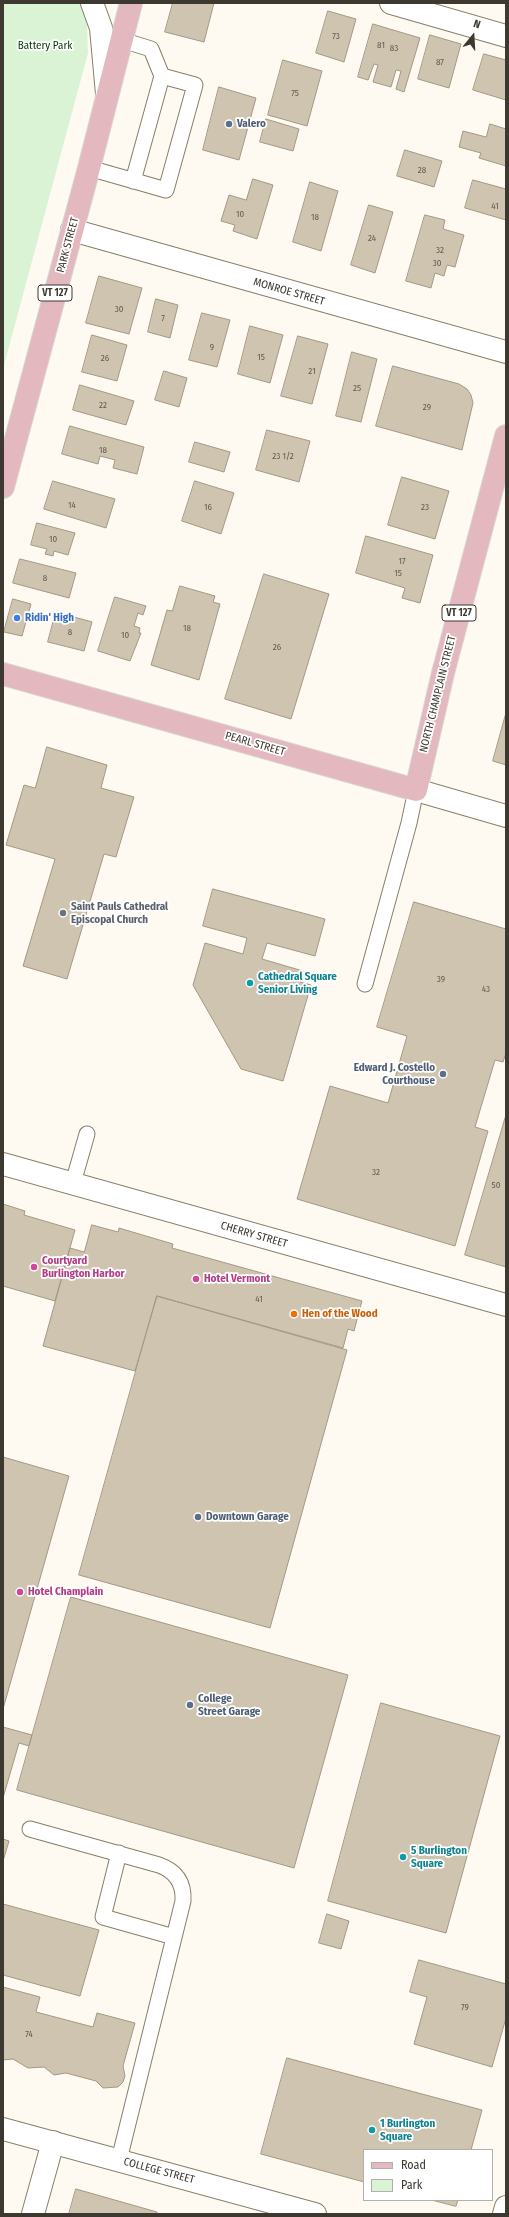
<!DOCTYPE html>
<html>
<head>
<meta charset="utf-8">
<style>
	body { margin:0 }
	#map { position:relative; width:509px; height:2217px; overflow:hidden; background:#fefaf1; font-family:"Fira Sans Condensed",sans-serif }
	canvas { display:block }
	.frame { position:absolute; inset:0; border:4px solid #3d3931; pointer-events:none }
	.legend { position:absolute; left:363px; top:2149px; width:130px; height:52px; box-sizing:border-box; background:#fff; border:1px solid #b1b0ad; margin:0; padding:5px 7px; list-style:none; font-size:12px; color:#3d3931 }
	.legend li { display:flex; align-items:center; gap:8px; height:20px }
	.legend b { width:20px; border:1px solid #b1b0ad }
	.north { position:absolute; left:453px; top:16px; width:40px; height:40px; -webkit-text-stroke:3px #fff; paint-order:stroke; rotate:18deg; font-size:11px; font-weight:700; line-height:16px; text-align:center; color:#3d3931 }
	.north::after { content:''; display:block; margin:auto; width:14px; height:18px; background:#3d3931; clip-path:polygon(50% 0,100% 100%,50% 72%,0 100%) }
</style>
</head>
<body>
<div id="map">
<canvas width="509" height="2217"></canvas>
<div class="frame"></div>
<ul class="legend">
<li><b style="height:5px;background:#e4b8bf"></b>Road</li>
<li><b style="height:11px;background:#daf3d5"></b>Park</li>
</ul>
<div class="north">N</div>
</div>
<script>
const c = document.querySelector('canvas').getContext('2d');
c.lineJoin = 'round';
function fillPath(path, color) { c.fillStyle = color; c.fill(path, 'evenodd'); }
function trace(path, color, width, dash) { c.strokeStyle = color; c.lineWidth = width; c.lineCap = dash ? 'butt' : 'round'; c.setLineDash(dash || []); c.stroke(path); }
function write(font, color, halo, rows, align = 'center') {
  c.font = font + ' "Fira Sans Condensed",sans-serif'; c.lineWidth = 3.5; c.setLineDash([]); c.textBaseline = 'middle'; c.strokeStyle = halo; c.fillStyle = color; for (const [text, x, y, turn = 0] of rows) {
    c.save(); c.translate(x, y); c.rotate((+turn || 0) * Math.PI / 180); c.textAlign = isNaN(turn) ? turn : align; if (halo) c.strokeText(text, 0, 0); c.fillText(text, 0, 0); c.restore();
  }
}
const green = new Path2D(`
	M3,3H81L87,24L88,53L3,369Z`);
const building = new Path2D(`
	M173,3H214L204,42L165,32Z
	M328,11L356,19L344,62L316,53Z
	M373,24L420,38L404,92L396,89L401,71L396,70L391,87L373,82L378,65L374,64L368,80L358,77Z
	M430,35L461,44L449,88L418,79Z
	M484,54L506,60V100L473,90Z
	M283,60L322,71L307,126L268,115Z
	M219,87L256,98L239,160L203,150Z
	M266,119L299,129L293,151L260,142Z
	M490,124L506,129V166L479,158L481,153L459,147L463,131L486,137Z
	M405,150L442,161L434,187L397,176Z
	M253,179L273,185L257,239L233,231L235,225L221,221L229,195L246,200Z
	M473,180L506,189V220L465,208Z
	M310,182L338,191L321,251L293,242Z
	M369,205L393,212L375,273L351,265Z
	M425,215L445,220L443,229L464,235L455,267L447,265L444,276L435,273L431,288L406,281Z
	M99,276L142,288L129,334L86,323Z
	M156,299L178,305L170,338L148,332Z
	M202,313L230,320L217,367L189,360Z
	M250,326L283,335L270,383L238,374Z
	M92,335L127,345L117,381L82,372Z
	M298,336L328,344L312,404L281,396Z
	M352,352L377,359L361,422L336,416Z
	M393,366L459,384L467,389L471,395L473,403L462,450L376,426Z
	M164,371L187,378L179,407L155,400Z
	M80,385L134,401L126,425L73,410Z
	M70,426L144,447L137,474L113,468L115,460L100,456L98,464L62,454Z
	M267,430L310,441L299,482L256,470Z
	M195,442L230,452L224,472L189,462Z
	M402,477L449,491L435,539L388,525Z
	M53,481L115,499L106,528L44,509Z
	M195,481L234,493L221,534L182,521Z
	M37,523L75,533L68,555L54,551L53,556L45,554L47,549L31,545Z
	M366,536L433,555L420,603L402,598L405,588L356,573Z
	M20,559L76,573L69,598L13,583Z
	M264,574L329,594L291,719L225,699Z
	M180,586L215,596L213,602L220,604L199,680L151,665L167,610L172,611Z
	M115,597L146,606L143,615L138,613L134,626L140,628L139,633H141L130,661L98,651Z
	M13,599L31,604L22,636L4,632Z
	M56,612L92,622L84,651L48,642Z
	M506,713V765L493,761Z
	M47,747L107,765L101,788L134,797L116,857L104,854L67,979L23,966L55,859L6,845L24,785L35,788Z
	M213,889L325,919L315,956L267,943L262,959L303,971L300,982L311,985L283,1081L241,1069L193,985L205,943L243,954L247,938L203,926Z
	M414,902L506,929V1053L503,1062L495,1060L475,1127L488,1131L455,1246L297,1199L330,1086L388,1103L407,1036L377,1027Z
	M506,1115V1267L465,1255Z
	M3,1204L25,1211L24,1215L75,1230L55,1301L3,1286Z
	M92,1225L118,1232L119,1228L173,1244L172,1248L362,1301L354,1331L348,1329L343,1348L157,1296L135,1371L43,1346L70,1248L84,1252Z
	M157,1296L347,1350L270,1628L79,1575Z
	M3,1457L69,1476L3,1709Z
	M71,1597L348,1675L294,1868L17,1790Z
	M381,1703L500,1736L446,1933L328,1901Z
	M3,1727L32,1735L29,1746L19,1743L3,1798Z
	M3,1839L9,1841L3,1861Z
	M3,1904L99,1930L80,1996L3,1975Z
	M327,1914L349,1921L341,1949L319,1943Z
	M419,1960L506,1984V2018L492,2067L414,2044L427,1997L410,1992Z
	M3,1987L40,1997L36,2012L93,2027L97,2013L135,2023L123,2066L125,2076L123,2082L118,2087L103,2088L96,2081L66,2073L54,2075L44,2067L28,2068L13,2059L3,2060Z
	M287,2058L482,2110L471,2150H364V2182L261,2154Z
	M76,2189L157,2212V2214H69Z
	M432,2200H458L456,2206Z`);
const lane = new Path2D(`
	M89,168L166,190L195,85L162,76L151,49L122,40
	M133,181L162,76
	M365,984L409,823L416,790
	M73,1183L87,1134
	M30,1829L159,1865C176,1871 184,1883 183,1901L119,2160
	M119,1853L103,1917L174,1937`);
const street = new Path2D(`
	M391,3L506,36
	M72,230L506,352
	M33,2214L53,2142
	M504,2214L506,2207`);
const secondary = new Path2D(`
	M92,3L101,28L107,94
	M416,790L506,816
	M3,1164L506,1305
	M3,2129L315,2214`);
const primary = new Path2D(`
	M3,487L89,168L131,3
	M3,674L416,790L443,673L506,436`);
const markers = [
	[229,124,4,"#5c6f8a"],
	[17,618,4,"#3f7fe0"],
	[63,913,4,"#6b7280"],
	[250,983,4,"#0f9aa8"],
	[443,1074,4,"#5c6f8a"],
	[34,1267,4,"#d1479c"],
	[196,1279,4,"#d1479c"],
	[294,1314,4,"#e8710a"],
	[198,1517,4,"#5c6f8a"],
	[20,1592,4,"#d1479c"],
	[190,1705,4,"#5c6f8a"],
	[403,1857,4,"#0f9aa8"],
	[372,2130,4,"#0f9aa8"]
];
const numberNames = [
	["73",336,36],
	["81",381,45],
	["83",394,48],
	["87",440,62],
	["75",295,93],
	["28",422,170],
	["41",495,206],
	["10",240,214],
	["18",315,217],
	["24",372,238],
	["32",440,250],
	["30",437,263],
	["30",119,309],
	["7",163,318],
	["9",212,347],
	["15",261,357],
	["26",105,358],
	["21",312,371],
	["25",357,388],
	["22",103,405],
	["29",427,407],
	["18",103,450],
	["23 1/2",283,456],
	["14",72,505],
	["16",208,507],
	["23",425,507],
	["10",53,539],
	["17",402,561],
	["15",398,573],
	["8",45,578],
	["18",187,628],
	["8",70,632],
	["10",125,635],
	["26",277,647],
	["39",441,979],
	["43",486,989],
	["32",376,1172],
	["50",496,1185],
	["41",259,1299],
	["79",465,2007],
	["74",29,2034]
];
const shields = [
	[55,293,34],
	[459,613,34]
];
const shieldNames = [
	["VT 127",55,293],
	["VT 127",459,613]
];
const parkNames = [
	["Battery Park",45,46]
];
const serviceNames = [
	["Valero",237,124],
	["Edward J. Costello",435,1068,"right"],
	["Courthouse",435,1081,"right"],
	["Downtown Garage",206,1517],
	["College",198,1699],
	["Street Garage",198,1712]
];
const streetNames = [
	["PARK STREET",68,245,-75],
	["MONROE STREET",289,292,16],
	["NORTH CHAMPLAIN STREET",438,694,-76],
	["PEARL STREET",255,744,16],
	["CHERRY STREET",254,1235,16],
	["COLLEGE STREET",159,2171,15]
];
const shopNames = [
	["Ridin' High",25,618]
];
const worshipNames = [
	["Saint Pauls Cathedral",71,907],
	["Episcopal Church",71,920]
];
const cultureNames = [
	["Cathedral Square",258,977],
	["Senior Living",258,990],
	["5 Burlington",411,1851],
	["Square",411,1864],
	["1 Burlington",380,2124],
	["Square",380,2137]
];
const hotelNames = [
	["Courtyard",42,1261],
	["Burlington Harbor",42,1274],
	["Hotel Vermont",204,1279],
	["Hotel Champlain",28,1592]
];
const foodNames = [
	["Hen of the Wood",302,1314]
];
fillPath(green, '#daf3d5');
fillPath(building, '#cfc4af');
trace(building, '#a39884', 1);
trace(lane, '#887e6a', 17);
trace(street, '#887e6a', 24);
trace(secondary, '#887e6a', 24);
trace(primary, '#d8d7d6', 24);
trace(lane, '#fff', 15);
trace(street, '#fff', 22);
trace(secondary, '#fff', 22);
trace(primary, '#e4b8bf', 22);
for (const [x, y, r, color] of markers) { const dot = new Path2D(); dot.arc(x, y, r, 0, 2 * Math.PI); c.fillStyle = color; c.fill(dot); trace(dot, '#fff', 1.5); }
write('9px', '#625c50', null, numberNames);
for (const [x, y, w] of shields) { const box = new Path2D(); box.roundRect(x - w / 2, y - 8, w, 16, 3); c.fillStyle = '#fff'; c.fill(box); trace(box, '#3d3931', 1); }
write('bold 10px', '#3d3931', null, shieldNames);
write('11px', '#053900', '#fff', parkNames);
write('bold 11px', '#4e5e75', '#fff', serviceNames, 'left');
write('11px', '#3d3931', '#fff', streetNames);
write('bold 11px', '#366cbe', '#fff', shopNames, 'left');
write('bold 11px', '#5b616d', '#fff', worshipNames, 'left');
write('bold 11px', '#0d838f', '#fff', cultureNames, 'left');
write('bold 11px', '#b23c85', '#fff', hotelNames, 'left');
write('bold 11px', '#c56008', '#fff', foodNames, 'left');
</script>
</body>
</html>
